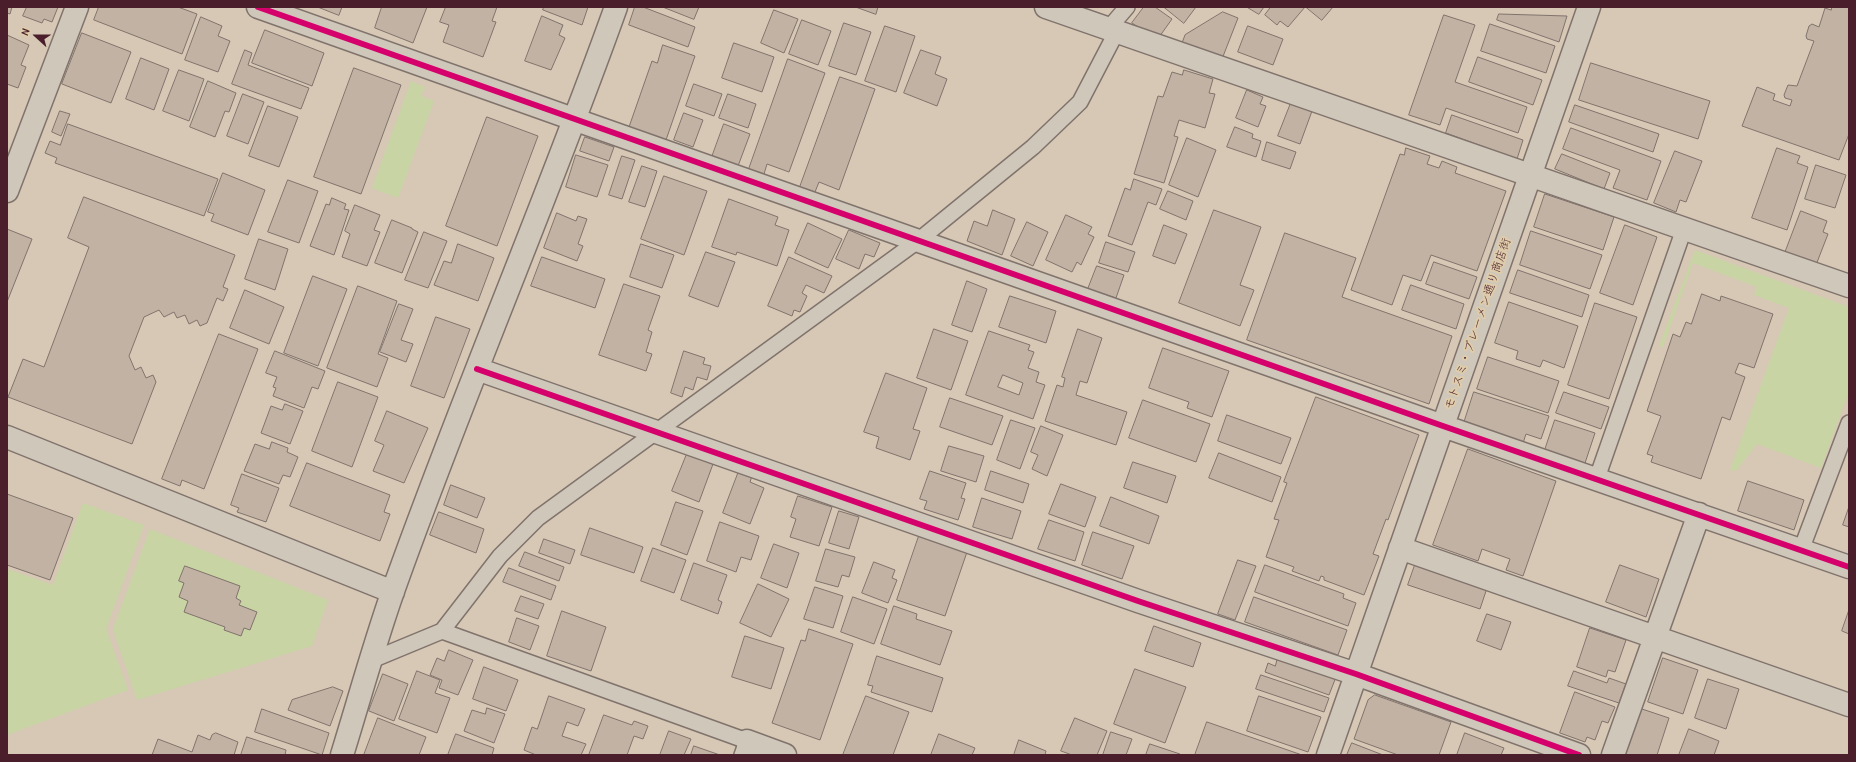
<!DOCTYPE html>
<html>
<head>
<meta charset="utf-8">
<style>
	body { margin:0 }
	#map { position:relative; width:1856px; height:762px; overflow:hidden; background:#d6c8b5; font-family:"Patrick Hand",sans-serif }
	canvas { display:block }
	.frame { position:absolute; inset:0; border:8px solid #4a1f2b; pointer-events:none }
	.north { position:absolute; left:16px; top:16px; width:40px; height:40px; -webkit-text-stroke:3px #deccaa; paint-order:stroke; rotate:291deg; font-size:11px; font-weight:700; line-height:16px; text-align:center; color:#4a1f2b }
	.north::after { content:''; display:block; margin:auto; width:14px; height:18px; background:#4a1f2b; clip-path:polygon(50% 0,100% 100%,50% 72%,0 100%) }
</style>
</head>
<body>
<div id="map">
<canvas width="1856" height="762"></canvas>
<div class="frame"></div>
<div class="north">N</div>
</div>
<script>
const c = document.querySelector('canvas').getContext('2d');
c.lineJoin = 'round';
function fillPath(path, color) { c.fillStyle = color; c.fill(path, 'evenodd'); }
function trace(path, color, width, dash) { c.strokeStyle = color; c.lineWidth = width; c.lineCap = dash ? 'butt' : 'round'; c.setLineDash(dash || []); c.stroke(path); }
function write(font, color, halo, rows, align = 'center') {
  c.font = font + ' "Patrick Hand","Klee One",sans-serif'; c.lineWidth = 4; c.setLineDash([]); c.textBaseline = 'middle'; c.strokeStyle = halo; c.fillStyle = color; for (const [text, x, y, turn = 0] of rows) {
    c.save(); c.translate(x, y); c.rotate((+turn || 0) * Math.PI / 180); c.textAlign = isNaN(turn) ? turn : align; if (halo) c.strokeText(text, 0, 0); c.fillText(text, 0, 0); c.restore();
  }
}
const green = new Path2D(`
	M411,81L425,87L421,96L434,101L398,198L372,188Z
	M1695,250L1849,307V391L1821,468L1757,444L1736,471L1730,470L1789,308L1754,295L1757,287L1693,263L1663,347L1659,346Z
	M83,503L144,525L106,629L128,690L7,735V569L53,585Z
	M150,529L328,600L312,646L137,700L113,629Z`);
const building = new Path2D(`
	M7,7H12L10,14L7,13Z
	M27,7H58L52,22L44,19L42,23L23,16Z
	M99,7H178L197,14L182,54L94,20Z
	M318,7H342L339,15Z
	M382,7H427L413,43L375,28Z
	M446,7H497L492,21L496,22L483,57L443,42L449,25L440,22Z
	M544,7H588L582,25L543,10Z
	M635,7H643L695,27L688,47L629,25Z
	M663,7H699L694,19Z
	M856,7H878L876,14Z
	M1144,7H1155L1172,19L1157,40L1132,23Z
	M1164,7H1196L1184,23Z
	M1247,7H1264L1259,14Z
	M1271,7H1305L1288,27L1280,21L1277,25L1265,15Z
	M1306,7H1333L1322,20Z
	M1832,7H1849V134L1839,160L1742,126L1757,87L1775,94L1773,100L1790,106L1792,100L1785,98L1784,95L1788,85L1797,86L1814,41L1807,39L1806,36L1809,26L1812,24L1819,27L1825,8L1831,10Z
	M774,10L798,19L784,53L761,43Z
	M1223,12L1238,18L1222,59L1182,43L1185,35Z
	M1499,14L1567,16L1559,42L1497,20Z
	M1444,15L1475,25L1455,82L1527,107L1518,133L1446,108L1440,125L1409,115Z
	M542,16L563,25L559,35L565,38L551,70L525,61Z
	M201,17L222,26L218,36L230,41L218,72L185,60Z
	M802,20L831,31L818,65L789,54Z
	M844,23L871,32L856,75L829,66Z
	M1490,24L1555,46L1546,73L1481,51Z
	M885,26L915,36L896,92L865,81Z
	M1248,26L1283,39L1273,65L1238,52Z
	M265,30L324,53L312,86L252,63Z
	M82,33L131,52L111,103L62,84Z
	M7,35L29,45L21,65L26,67L18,88L7,84Z
	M734,43L774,57L762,92L722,78Z
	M663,45L695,56L666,140L629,127L652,61L657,63Z
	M245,50L252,53L248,65L309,88L301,109L232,84Z
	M921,50L941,57L935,74L947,79L937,106L904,93Z
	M1478,57L1542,80L1533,105L1469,82Z
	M141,58L169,69L154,110L126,99Z
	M788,59L825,73L789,172L767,164L764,174L749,169Z
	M1591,63L1710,101L1698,139L1579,100Z
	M354,68L401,85L361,194L314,177Z
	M179,70L204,79L189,121L163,111Z
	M1184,70L1213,79L1209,93L1215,94L1205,128L1179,120L1174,136L1178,137L1164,183L1134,174L1158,96L1163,97L1172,72L1182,75Z
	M840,77L875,89L839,190L819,182L815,192L800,187Z
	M208,81L236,93L229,112L225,111L215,137L190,127Z
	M694,84L722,94L714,116L686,106Z
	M1247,90L1263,97L1260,104L1266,106L1258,127L1236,118Z
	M243,94L264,102L248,144L227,136Z
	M728,94L756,104L748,128L719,118Z
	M1291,103L1312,111L1300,144L1278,136Z
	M1575,105L1659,134L1653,152L1569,122Z
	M268,106L298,117L279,167L249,156Z
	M60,111L70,114L61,136L52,132Z
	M684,113L703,120L693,147L674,140Z
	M1452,115L1523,140L1517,159L1446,133Z
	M487,117L538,136L497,246L446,226Z
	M68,124L218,179L204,216L55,163L57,158L45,153L50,141L60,145Z
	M724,124L750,134L738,166L712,157Z
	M1235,127L1253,134L1252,138L1261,141L1256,157L1227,147Z
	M1571,128L1661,161L1647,200L1613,188L1620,170L1563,149Z
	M585,137L614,147L609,161L580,151Z
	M1187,138L1216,150L1198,197L1169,185Z
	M1267,142L1296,152L1290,169L1262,160Z
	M1406,148L1430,156L1427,164L1439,168L1442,161L1457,167L1455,173L1506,191L1477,271L1431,255L1421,281L1403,275L1392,305L1351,290L1400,154L1404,155Z
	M1777,148L1800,156L1797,163L1808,167L1787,230L1752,218Z
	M1675,151L1702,161L1686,202L1680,200L1676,212L1654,203Z
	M1562,154L1610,173L1604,189L1555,169Z
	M576,155L608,165L597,197L566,187Z
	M622,156L635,160L622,199L609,195Z
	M1816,165L1846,175L1835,208L1805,199Z
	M642,166L657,171L645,207L629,202Z
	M223,173L265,190L248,235L211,221L214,214L208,212Z
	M664,176L707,191L684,255L641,239Z
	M1134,179L1162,189L1156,205L1148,202L1132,245L1108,236L1125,188L1130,190Z
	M288,180L318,191L299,243L268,232Z
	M1168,191L1193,201L1186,220L1160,209Z
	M1545,194L1614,217L1603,250L1534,227Z
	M84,197L235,255L223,287L228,289L223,301L217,298L207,323L200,326L197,320L189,324L185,315L177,318L174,312L164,317L159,310L144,317L129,356L135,370L141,367L146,378L153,375L156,382L132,444L8,397L23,359L44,367L89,247L68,238Z
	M332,198L346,204L344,209L349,210L334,255L310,246L326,204L329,205Z
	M729,199L778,217L775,225L789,230L777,266L737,252L736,255L712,247Z
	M355,205L380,215L374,230L380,232L367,266L342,257L350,234L345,231Z
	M993,210L1015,219L1002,255L967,241L974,221L987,226Z
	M1214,210L1261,227L1240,285L1254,290L1240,326L1179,303Z
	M1801,211L1827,221L1823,232L1828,234L1816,265L1785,253Z
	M557,213L576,221L578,216L587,219L578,244L583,246L577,261L544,248Z
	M1066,215L1092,227L1088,234L1094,237L1081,265L1077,262L1072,272L1046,260Z
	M392,220L412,228V229L418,232L402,273L375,263Z
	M1027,222L1048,232L1033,266L1011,256Z
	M808,223L842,239L828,268L795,253Z
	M1164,225L1187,234L1175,264L1153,256Z
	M1625,225L1657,237L1633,305L1600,293Z
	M7,229L32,239L7,302Z
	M849,230L880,243L874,257L865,254L859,269L836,259Z
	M1531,231L1602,255L1590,289L1520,265Z
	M424,232L447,241L428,288L405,280Z
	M1285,233L1356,258L1342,297L1452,336L1429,404L1247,340Z
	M259,239L288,249L275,290L245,279Z
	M1106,242L1135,252L1128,272L1099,263Z
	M458,244L494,258L478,301L434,285L444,261L451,263Z
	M641,244L674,255L662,288L630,277Z
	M706,252L735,262L718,307L689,296Z
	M542,257L605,279L595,308L531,286Z
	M789,257L832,276L824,293L806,285L802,293L807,296L800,312L794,310L792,316L768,306Z
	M1434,262L1477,277L1469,299L1426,284Z
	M1097,266L1124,275L1116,298L1088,289Z
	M1518,270L1589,295L1582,317L1510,293Z
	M313,276L347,289L318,366L284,353Z
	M967,281L987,289L972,332L952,325Z
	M624,284L660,296L648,330L652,332L646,352L652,354L646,371L599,355Z
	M1411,285L1464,304L1456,329L1402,310Z
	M358,286L397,301L378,354L388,358L377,387L327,368Z
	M245,290L284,307L269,344L230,328Z
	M1702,294L1720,301L1721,296L1773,314L1754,368L1739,363L1735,373L1745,377L1730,420L1722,417L1701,479L1651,462L1653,456L1647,454L1661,416L1647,411L1673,334L1680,337L1686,322L1691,324Z
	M1010,296L1056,311L1046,343L999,327Z
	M1509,302L1578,326L1564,368L1543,360L1540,367L1516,359L1518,351L1495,343Z
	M1595,303L1637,317L1609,399L1568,385Z
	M399,304L413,309L401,340L413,344L406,362L380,352Z
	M436,317L470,329L444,398L411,386Z
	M934,329L968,341L951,390L917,378Z
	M1078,329L1102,338L1087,383L1080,381L1076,395L1127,412L1116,445L1045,421L1057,385L1063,387L1065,378L1062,377Z
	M989,331L1030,345L1028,350L1034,352L1028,368L1039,372L1036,382L1045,385L1033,419L966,395ZM1003,375L1023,383L1019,395L998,387Z
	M219,334L258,349L204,489L182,480L180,486L162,479Z
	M1163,348L1229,371L1212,417L1187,408L1189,402L1149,388Z
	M275,351L325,371L318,389L312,387L304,408L273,396L276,388L273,387L277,377L266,373Z
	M684,351L705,358L703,364L711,366L707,380L697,377L693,390L685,387L682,397L671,393Z
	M1488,357L1559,381L1548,413L1477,389Z
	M886,373L927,388L913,429L920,431L910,460L876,448L879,437L864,432Z
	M338,382L378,397L352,467L312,451Z
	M1474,392L1549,416L1541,439L1526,434L1523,443L1464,423Z
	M1564,392L1609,407L1601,429L1556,413Z
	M1316,397L1419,435L1388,520L1386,519L1373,554L1379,556L1364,595L1324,580V577L1321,576L1319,581L1292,571L1294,567L1266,557L1279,520L1274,519L1287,483L1284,482Z
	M950,398L1003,416L992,445L940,427Z
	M1143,400L1210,424L1196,462L1129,438Z
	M285,404L303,411L290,444L261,433L271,406L282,410Z
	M387,411L428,428L404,483L373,471L384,445L375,441Z
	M1227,415L1291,438L1281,464L1218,441Z
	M1011,420L1035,428L1020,469L997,460Z
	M1555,420L1595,433L1585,463L1545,450Z
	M1041,426L1063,435L1047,476L1032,469L1038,455L1031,452Z
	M272,442L288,448L287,452L298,457L290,477L283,475L279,484L244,471L255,444L269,449Z
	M949,446L984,456L976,482L941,471Z
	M1468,449L1556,481L1523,576L1506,570L1510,559L1482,549L1478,561L1433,545Z
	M1219,453L1281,477L1272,502L1209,478Z
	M687,454L713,464L699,502L672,491Z
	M1133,462L1176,476L1167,503L1124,488Z
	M307,463L390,495L384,512L390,514L380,541L290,506Z
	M739,471L752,476L750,482L764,488L750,524L723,513Z
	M930,471L966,483L961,498L965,499L958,520L924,509L927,501L920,499Z
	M991,471L1029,484L1023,503L985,490Z
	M242,474L279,488L266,522L237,512L239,508L231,505Z
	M1748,481L1804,500L1794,530L1738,511Z
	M1061,484L1096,497L1085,527L1049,514Z
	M451,485L485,498L477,518L444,505Z
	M7,494L73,518L50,580L7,565Z
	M798,496L832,507L819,546L790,537L796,519L791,517Z
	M1111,497L1159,516L1149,544L1100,526Z
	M982,498L1021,511L1012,539L973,527Z
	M676,502L703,511L687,555L661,545Z
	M1849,507V527L1843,525Z
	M839,511L859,517L849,549L829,543Z
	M439,512L484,529L476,553L430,535Z
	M1049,520L1084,532L1075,561L1038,549Z
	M720,522L759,536L751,560L741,557L736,572L707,561Z
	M590,528L643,547L634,573L581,555Z
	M1093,532L1134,546L1122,579L1082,565Z
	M919,536L967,552L945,616L897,600Z
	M544,539L575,550L570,564L539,553Z
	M774,544L799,553L787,588L761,578Z
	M653,548L686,560L674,593L641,581Z
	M826,549L855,557L849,577L842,575L838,587L816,581Z
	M525,552L564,567L559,581L519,566Z
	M1238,560L1256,566L1235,620L1218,614Z
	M874,562L895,570L892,578L897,580L888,603L862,593Z
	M694,563L727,575L718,600L722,602L718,614L681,600Z
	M1265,565L1344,594L1343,598L1356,603L1348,626L1255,592Z
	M1415,565L1487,588L1480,609L1408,585Z
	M1620,565L1659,579L1646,617L1606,602Z
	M185,566L240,586L236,598L241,601L239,605L257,612L250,630L244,628L241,636L224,630L225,627L184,612L188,601L179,597L184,583L179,581Z
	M509,568L556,586L551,600L503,582Z
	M758,584L789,599L771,637L740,623Z
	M815,587L843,596L833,628L804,619Z
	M521,596L544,604L538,619L515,611Z
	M853,597L887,609L874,644L841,632Z
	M1254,597L1347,630L1338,655L1245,622Z
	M894,606L917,614L916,619L952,631L940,665L881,644Z
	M1849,610V634L1842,631Z
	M562,611L606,627L591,671L547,656Z
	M1487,614L1511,622L1501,650L1477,641Z
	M517,618L539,626L530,650L509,642Z
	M1154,626L1201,643L1193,667L1145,651Z
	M1590,628L1626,640L1615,672L1608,670L1606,677L1577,667Z
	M809,629L853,644L820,740L772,723L801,640L805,641Z
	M745,636L784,648L771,689L732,677Z
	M449,650L473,660L458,695L439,688L442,680L430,675L437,658L444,661Z
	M877,656L943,678L932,712L871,692L873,686L868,685Z
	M1278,657L1336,677L1329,695L1265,672L1268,663L1275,666Z
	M1663,658L1698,670L1683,714L1648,702Z
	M484,667L518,680L506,711L473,699Z
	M1135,669L1186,687L1165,743L1114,724Z
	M417,671L440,680L435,693L450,698L437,733L399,719Z
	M1574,671L1607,683L1609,678L1626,684L1619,703L1568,686Z
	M383,674L408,684L394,721L369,711Z
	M1261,675L1329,698L1324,712L1256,689Z
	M1708,679L1739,689L1726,729L1695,718Z
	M333,687L343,691L330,726L288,710L292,700Z
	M1575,692L1615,707L1608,723L1602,721L1595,740L1587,737L1585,742L1560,733Z
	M1375,695L1451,722L1439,755H1398L1354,739L1368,700Z
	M549,696L585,709L578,726L567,722L562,736L586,744L581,755H536L524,750L532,727L537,729Z
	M866,696L909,712L893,755H843Z
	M1259,696L1321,717L1308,752L1247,731Z
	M487,708L505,714L494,743L464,731L472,710L485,714Z
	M262,709L329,733L322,755L255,732Z
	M1642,709L1669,718L1657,755H1628L1626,754Z
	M604,715L632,725L634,721L648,726L643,739L634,736L627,755H589Z
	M378,718L426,737L419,755H364Z
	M1075,718L1107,731L1097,755H1072L1061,751Z
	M1207,722L1302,755H1195Z
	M1689,729L1719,741L1714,755H1679Z
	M669,731L691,739L684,755H660Z
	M1111,732L1132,739L1126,755H1103Z
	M216,733L238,742L234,755H152L158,739L192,752L198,735L210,740L212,735Z
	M1465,733L1504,748L1501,755H1457Z
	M456,734L494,748L492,755H448Z
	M939,734L975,748L972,755H931Z
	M247,737L286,750L285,755H241Z
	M1019,740L1046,751L1045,755H1014Z
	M1352,743L1383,755H1347Z
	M1150,744L1180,754V755H1146Z
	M694,746L720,755H691Z`);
const lane = new Path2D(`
	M1109,28L1127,7
	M1597,478L1684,229
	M1801,550L1849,423
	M442,631L747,741L742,755
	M372,660L442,631L500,556L538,518L919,240L1033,147L1080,102L1117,31`);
const street = new Path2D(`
	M1046,7L1849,286
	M576,120L1443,426L1849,567
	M7,191L77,7
	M477,369L1138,601L1356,674L1579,755
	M7,437L393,592
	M1400,548L1849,705
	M747,741L785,755
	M342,755C359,700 374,645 393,591C463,394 546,203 616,7
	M1328,755L1589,7
	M1613,755L1699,514`);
const secondary = new Path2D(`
	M258,7L576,120`);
const cycleway = new Path2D(`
	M258,7L1443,426L1849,567
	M477,369L1138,601L1356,674L1579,755`);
const streetNames = [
	["モトスミ・ブレーメン通り商店街",1478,324,-71]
];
fillPath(green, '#c8d4a4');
fillPath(building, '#c1b2a4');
trace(building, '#81736c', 1);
trace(lane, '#81736c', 18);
trace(street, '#81736c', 25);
trace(secondary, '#81736c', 25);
trace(lane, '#cec7ba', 15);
trace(street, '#cec7ba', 22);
trace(secondary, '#cec7ba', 22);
trace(cycleway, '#d6006c', 6);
write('12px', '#4a1f2b', '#deccaa', streetNames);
</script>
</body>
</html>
